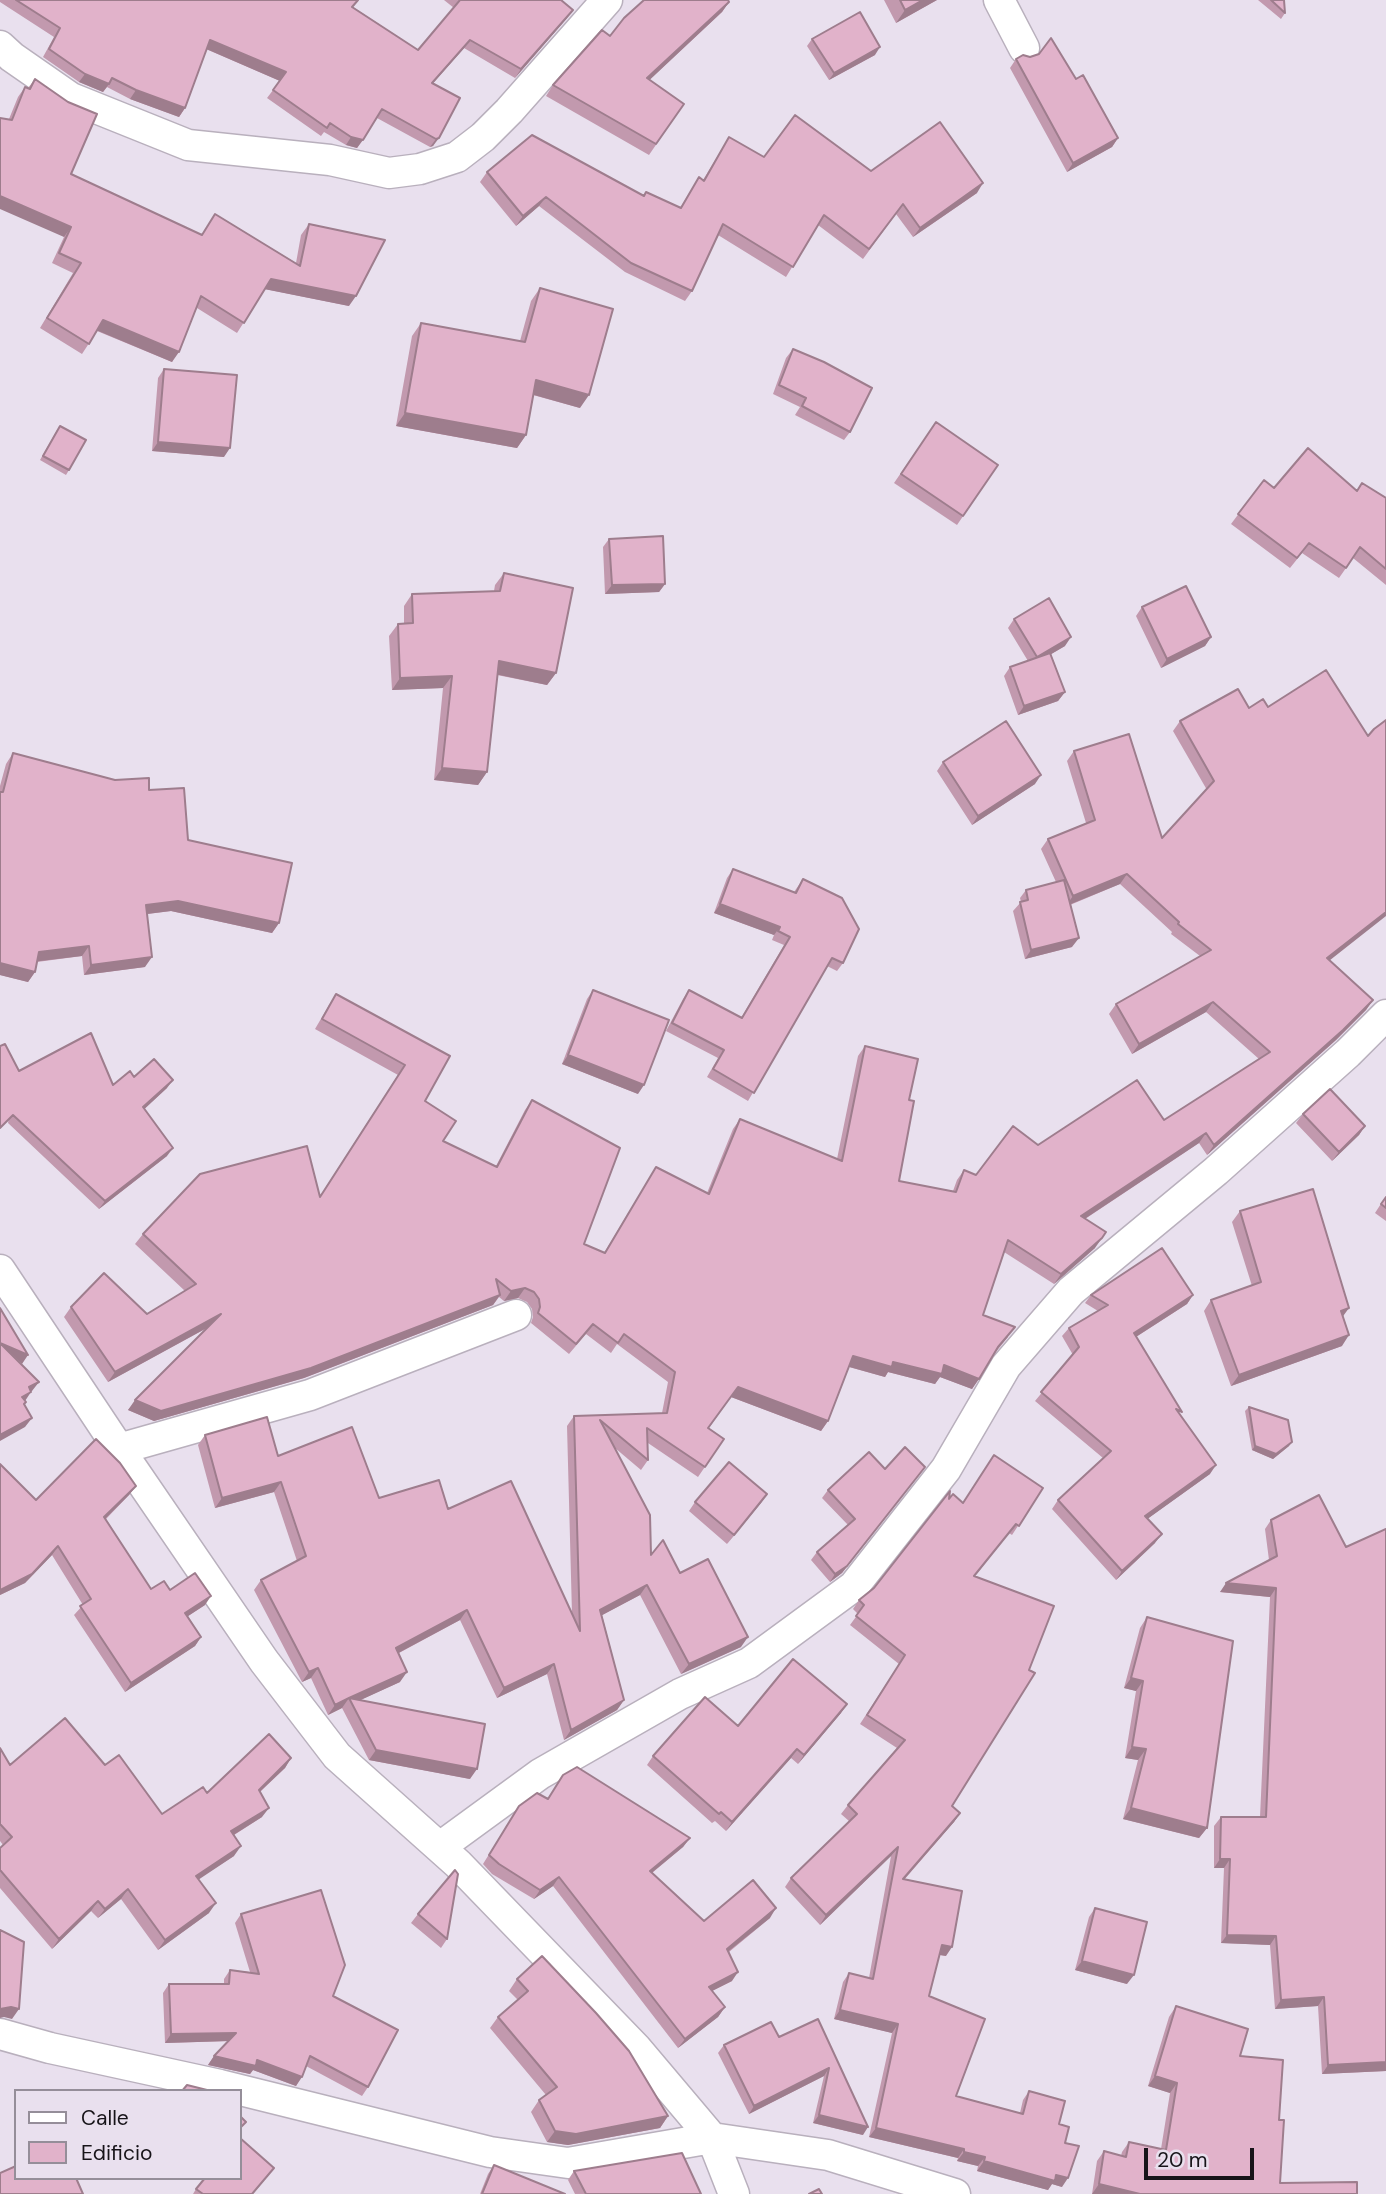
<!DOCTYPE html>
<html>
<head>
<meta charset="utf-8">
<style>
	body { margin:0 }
	#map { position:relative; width:1386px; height:2194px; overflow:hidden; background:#e9e0ee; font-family:"DM Sans",sans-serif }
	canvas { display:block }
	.legend { position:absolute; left:14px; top:2089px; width:228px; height:91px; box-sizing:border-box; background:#e9e0ee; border:2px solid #958e99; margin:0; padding:9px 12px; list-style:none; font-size:21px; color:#171419 }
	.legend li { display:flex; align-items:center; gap:14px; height:35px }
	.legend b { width:35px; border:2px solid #958e99 }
	.scale { position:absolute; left:1144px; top:2148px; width:110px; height:32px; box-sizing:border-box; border:4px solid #171419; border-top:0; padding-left:9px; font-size:21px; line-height:24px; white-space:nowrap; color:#171419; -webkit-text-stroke:5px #e9e0ee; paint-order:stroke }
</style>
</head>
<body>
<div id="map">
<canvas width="1386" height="2194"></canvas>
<ul class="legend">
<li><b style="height:9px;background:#fff"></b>Calle</li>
<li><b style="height:19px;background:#e1b2ca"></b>Edificio</li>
</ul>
<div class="scale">20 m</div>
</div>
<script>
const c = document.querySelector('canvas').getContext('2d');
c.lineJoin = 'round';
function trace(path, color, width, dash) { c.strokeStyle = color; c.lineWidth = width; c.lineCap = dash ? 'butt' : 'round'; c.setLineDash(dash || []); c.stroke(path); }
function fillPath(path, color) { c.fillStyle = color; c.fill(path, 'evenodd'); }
const street = new Path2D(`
	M999,0L1024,48
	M0,46L12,57L71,98L188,145L330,160L389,173L420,169L457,157L483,137L509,111L607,0
	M0,1270L119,1449L264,1661L337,1756L458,1864L636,2048L712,2138
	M119,1449L310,1395L516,1315
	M440,1847L540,1774L680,1694L749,1663L854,1586L946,1469L1006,1366L1071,1291L1216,1171L1348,1053L1386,1015
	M0,2034L50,2048L220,2085L490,2152L568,2163L712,2138
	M734,2194L712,2138L828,2155L955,2194`);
const wall = new Path2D(`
	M0,0H359L353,7L418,50L454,8L444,0H563L562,1L567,18L515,78L464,48L433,83L460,98L433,146L430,147L377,118L357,148L346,145L324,132L321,136L267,98L280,81L206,49L185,108L179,117L130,99L107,87L103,92L79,82L43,57L54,37L0,2Z
	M884,0H937L896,23Z
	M1258,0H1284L1285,13L1281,19Z
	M729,2L722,12L649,80L684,104L649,155L546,96L553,85L610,36Z
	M812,39L875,55L829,80L807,46Z
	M1030,57L1076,79L1118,138L1112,147L1067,172L1010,68L1016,59Z
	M35,79L71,174L202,235L215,214L296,263L301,235L309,224L349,306L265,289L237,333L197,308L172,362L97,331L82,354L40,328L73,273L52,263L64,237L9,119L18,97L25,87L28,88Z
	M729,137L764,157L871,171L977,193L913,237L896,214L863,259L818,225L786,277L718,235L692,291L685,301L625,272L539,206L516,226L480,182L487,172L644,195L680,208L699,177L703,180Z
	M540,288L580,408L533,395L526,435L517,448L396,426L412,336L421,323L520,341L531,301Z
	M793,349L850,432L844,440L795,415L800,407L773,394L786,358Z
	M164,369L224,457L152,451L158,378Z
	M936,422L998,465L957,525L894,483Z
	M57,430L69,470L66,475L40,460Z
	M1264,480L1274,488L1357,491L1386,498V585L1353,558L1339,578L1302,553L1290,568L1231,524Z
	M609,539L665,584L659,592L605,594L603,547Z
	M504,573L556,673L547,685L497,675L487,772L478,785L434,780L443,688L392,690L389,636L398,624L404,623V606L412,594L494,591L495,585Z
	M1142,607L1211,637L1205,646L1161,668L1136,616Z
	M1014,619L1065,646L1051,654L1065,692L1058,701L1018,715L1004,676L1010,667L1028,661L1008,628Z
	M1180,721L1330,961L1373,1000L1366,1010L1336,1040L1207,1155L1199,1143L1085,1219L1095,1248L1054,1284L1004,1252L983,1315L1008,1337L995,1353L972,1389L940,1377L935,1384L888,1372L885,1377L849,1367L828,1421L821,1431L731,1397L709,1428L724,1439L698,1477L648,1443V1460L641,1470L615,1448L651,1555L680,1573L741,1647L681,1674L640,1595L602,1615L624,1700L617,1710L564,1740L547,1674L497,1698L460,1620L399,1653L400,1682L360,1700L470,1779L369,1760L342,1708L328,1715L311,1678L302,1682L254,1590L261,1580L297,1561L274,1492L215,1508L198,1445L205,1435L278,1456L379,1498L448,1509L572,1614L567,1426L574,1416L662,1413L668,1382L617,1344L611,1353L586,1334L569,1354L531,1323L533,1317L532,1309L527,1302L518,1298L504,1301L499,1297L493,1305L304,1378L154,1421L128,1410L207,1328L108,1382L64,1317L71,1307L147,1314L185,1291L135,1244L143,1234L320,1196L398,1075L315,1029L329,1005L336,994L450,1056L425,1101L443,1141L496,1166L525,1110L532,1100L584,1244L604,1253L656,1167L707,1193L733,1129L740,1119L837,1159L858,1056L865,1046L909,1100L899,1181L953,1191L957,1180L964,1170L976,1175L1038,1145L1164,1120L1259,1059L1206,1012L1132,1054L1109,1014L1116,1004L1200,956L1171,934L1172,932L1120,884L1070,905L1072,947L1025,959L1013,911L1021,902L1020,898L1026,890L1056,882L1041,849L1048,839L1086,823L1067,761L1074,751L1162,838L1207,790L1173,731Z
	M13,753L149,790L188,840L279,923L272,933L171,911L147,914L145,967L84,975L82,956L37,962L35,972L28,982L0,975V786L6,764Z
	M943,762L1035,784L972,825L937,771Z
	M733,869L794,892L803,879L843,963L837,971L827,966L748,1101L707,1077L718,1058L666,1031L683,999L689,990L741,1018L784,945L772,940L774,935L714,913L727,878Z
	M593,990L638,1094L562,1064L587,999Z
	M19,1071L113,1085L134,1077L167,1088L144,1109L167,1156L99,1209L8,1123Z
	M1303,1114L1365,1126L1359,1135L1332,1161L1296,1123Z
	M1386,1196V1221L1375,1213Z
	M1240,1211L1343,1317L1342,1346L1231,1386L1204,1311L1211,1300L1252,1286L1232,1222Z
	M1091,1295H1193L1187,1304L1136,1337L1180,1414L1210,1474L1147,1519L1155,1543L1116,1580L1052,1509L1058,1500L1103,1458L1035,1401L1073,1355L1062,1336L1069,1328L1098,1311L1085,1303Z
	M1249,1407L1289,1446L1273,1459L1252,1450L1245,1411Z
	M0,1464L36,1500L136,1486L129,1495L106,1519L151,1589L170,1590L205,1605L188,1616L201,1637L195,1646L125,1692L74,1615L83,1605L52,1555L25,1583L0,1595Z
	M885,1469L919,1475L842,1573L830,1582L811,1560L817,1552L848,1525L822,1498L828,1490Z
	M1043,1488L1012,1535L1009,1533L975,1576L952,1806L960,1813L954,1822L904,1880L946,1956L939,1955L929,1996L956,2096L1020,2113L1023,2100L1029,2091L1059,2124L1065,2143L1062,2187L1052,2184L1048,2190L977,2171L978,2166L957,2161L958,2158L869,2137L892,2033L834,2019L843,1982L849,1973L869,1978L891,1856L820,1925L785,1887L791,1878L849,1821L841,1814L848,1805L897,1748L860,1724L899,1664L850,1625L858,1614L853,1609L859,1600L874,1588L962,1503Z
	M767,1494L727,1544L689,1511L695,1502Z
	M1271,1520L1386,2071L1322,2074L1318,2006L1275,2009L1270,1945L1221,1943L1224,1868H1214V1826L1221,1817H1260L1270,1597L1220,1592L1269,1560L1265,1529Z
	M1147,1617L1207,1828L1199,1838L1123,1819L1138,1760L1125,1758L1136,1691L1124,1688L1140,1628Z
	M841,1713L798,1764L791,1758L726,1831L715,1821L712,1823L647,1765L653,1756L738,1726Z
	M0,1748L10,1765H105L162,1814L207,1793L291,1758L285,1768L260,1792L262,1817L234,1835V1856L198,1879L209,1913L158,1950L121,1899L98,1918L91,1911L52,1949L0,1888V1848L3,1845L0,1841Z
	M563,1775L690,1838L683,1847L652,1873L704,1921L770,1918L729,1952L732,1981L712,1991L725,2007L718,2017L678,2048L553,1886L534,1899L492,1874L483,1864L519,1806L548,1799Z
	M1095,1908L1127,1984L1075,1970L1089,1917Z
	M241,1914L333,1996L368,2087L362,2096L306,2066L296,2086L253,2070L250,2074L208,2065L214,2056L228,2041L165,2043L163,1993L169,1984H224V1979L230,1970L250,1972L235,1923Z
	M418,1914L447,1939L441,1948L411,1923Z
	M517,1979L668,2116L660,2128L568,2145L547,2142L531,2112L539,2100L546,2095L490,2028L498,2017L518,2000L509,1991Z
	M1176,2006L1240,2056L1279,2120L1280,2183L1357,2194H1092L1097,2161L1104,2151L1121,2156L1122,2152L1129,2142L1161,2149L1170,2093L1148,2086L1169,2017Z
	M818,2019L863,2135L813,2123L824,2076L749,2114L718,2053L724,2045L779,2037Z
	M494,2165L565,2194H480L488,2174Z
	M574,2171L701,2194H575L568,2180Z
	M267,2177L253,2194H193L196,2189Z`);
const shadedWall = new Path2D(`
	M923,0H937L896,23L905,10Z
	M729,2L722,12L640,89L647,78Z
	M573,10L567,18L515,78L521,69Z
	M210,40L286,72L280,81L204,48Z
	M470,40L464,48L426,91L432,83Z
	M880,47L875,55L829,80L834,73Z
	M85,74L109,84L103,92L79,82Z
	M136,90L185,108L179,117L130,99Z
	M351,137L363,140L357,148L346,145Z
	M439,138L433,146L430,147L436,139Z
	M1118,138L1112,147L1067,172L1073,163Z
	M983,183L977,193L913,237L920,228Z
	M0,196L71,227L64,237L0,209Z
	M546,197L539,206L516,226L523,216Z
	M271,279L356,296L349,306L264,289Z
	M103,320L179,352L172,362L96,330Z
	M536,380L589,395L580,408L527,393Z
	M405,413L526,435L517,448L396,426Z
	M158,442L230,448L224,457L152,451Z
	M665,584L659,592L605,594L612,585Z
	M1071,637L1065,646L1031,666L1037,657Z
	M1211,637L1205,646L1161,668L1167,659Z
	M499,661L556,673L547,685L490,673Z
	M452,676L443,688L392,690L400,678Z
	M1065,692L1058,701L1018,715L1024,706Z
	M442,768L487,772L478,785L434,780Z
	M1041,775L1035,784L972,825L978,816Z
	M1127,874L1120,884L1066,906L1073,896Z
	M178,901L279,923L272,933L171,911L139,915L146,905Z
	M720,904L780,927L774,935L714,913Z
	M1386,912V916L1320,968L1327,958Z
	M1079,938L1072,947L1025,959L1031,950Z
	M89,946L82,956L32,962L39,952Z
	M152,957L145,967L84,975L91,965Z
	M0,963L35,972L28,982L0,975Z
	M1373,1000L1366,1010L1336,1040L1207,1155L1214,1145Z
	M1213,1002L1206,1012L1132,1054L1139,1044Z
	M568,1055L644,1085L638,1094L562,1064Z
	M173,1080L167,1088L138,1115L143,1107Z
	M1365,1126L1359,1135L1332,1161L1339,1152Z
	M1206,1133L1199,1143L1074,1226L1081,1216Z
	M173,1148L167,1156L99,1209L105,1201Z
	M1102,1238L1095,1248L1054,1284L1061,1274Z
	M525,1288L518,1298L504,1301L511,1291Z
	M500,1295L493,1305L304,1378L154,1421L128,1410L135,1400Z
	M1193,1295L1187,1304L1128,1342L1134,1333Z
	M1349,1308L1341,1319V1311Z
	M221,1314L214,1324L108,1382L115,1372Z
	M1349,1335L1342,1346L1231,1386L1239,1375Z
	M0,1343L28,1355L22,1364Z
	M853,1356L893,1362L944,1365L979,1379L972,1389L940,1377L935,1384L888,1372L885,1377L846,1366Z
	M39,1382L32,1391L22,1396L29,1387Z
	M738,1387L828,1421L821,1431L731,1397Z
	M31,1392L25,1401L22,1397Z
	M32,1418L25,1427L0,1441V1435Z
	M1292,1442L1289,1446L1273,1459L1252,1450L1255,1446Z
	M1216,1465L1210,1474L1139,1525L1145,1516Z
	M925,1467L842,1573L830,1582L835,1574Z
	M281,1482L274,1492L215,1508L222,1498Z
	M136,1486L129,1495L98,1526L104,1517Z
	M767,1494L761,1503L727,1544L734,1535Z
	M1162,1534L1155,1543L1116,1580L1122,1571Z
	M58,1546L52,1555L25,1583L0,1595V1590Z
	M1226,1583L1276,1588L1270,1597L1220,1592Z
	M647,1585L640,1595L593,1620L600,1610Z
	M211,1596L205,1605L179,1622L185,1613Z
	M467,1610L460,1620L389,1658L396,1648Z
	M201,1637L195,1646L125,1692L131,1683Z
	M748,1637L741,1647L681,1674L689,1664Z
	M554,1664L547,1674L497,1698L504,1688Z
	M318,1668L311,1678L302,1682L309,1672Z
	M407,1672L400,1682L352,1704L349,1698Z
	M1131,1678L1143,1681L1136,1691L1124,1688Z
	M349,1698L342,1708L328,1715L335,1705Z
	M624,1700L617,1710L564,1740L571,1730Z
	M847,1704L841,1713L798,1764L804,1755Z
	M1132,1747L1146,1749L1138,1760L1125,1758Z
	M797,1749L791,1758L726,1831L732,1822Z
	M376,1750L477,1769L470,1779L369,1760Z
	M291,1758L285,1768L252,1799L259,1790Z
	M269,1808L262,1817L224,1841L231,1831Z
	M1131,1808L1207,1828L1199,1838L1123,1819Z
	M960,1813L954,1822L896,1888L903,1879Z
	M690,1838L683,1847L643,1880L650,1871Z
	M241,1846L234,1856L189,1886L196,1876Z
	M898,1847L891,1856L820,1925L826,1915Z
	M1220,1859H1230L1224,1868H1214Z
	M559,1877L553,1886L534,1899L540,1890Z
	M128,1889L121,1899L98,1918L105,1909Z
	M98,1901L91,1911L52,1949L59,1939Z
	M216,1903L209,1913L158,1950L165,1940Z
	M776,1908L770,1918L720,1958L727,1949Z
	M1227,1935L1276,1936L1270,1945L1221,1943Z
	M942,1945L952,1947L946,1956L935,1954Z
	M1082,1961L1134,1975L1127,1984L1075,1970Z
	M738,1972L732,1981L702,1996L709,1987Z
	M1324,1997L1318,2006L1275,2009L1281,2000Z
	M11,2007L19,2009L12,2019L4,2017L0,2018V2009Z
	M725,2007L718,2017L678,2048L685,2039Z
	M840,2010L898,2024L892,2033L834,2019Z
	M236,2033L230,2041L165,2043L171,2034Z
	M214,2056L257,2060L302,2077L296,2086L253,2070L250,2074L208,2065Z
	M1386,2062V2071L1322,2074L1328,2065Z
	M829,2068L824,2076L749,2114L754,2106Z
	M1155,2076L1177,2083L1170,2093L1148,2086Z
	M819,2115L868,2127L863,2135L813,2123Z
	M668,2116L660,2128L568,2145L547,2142L555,2131Z
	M876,2128L964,2149L958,2158L869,2137Z
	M964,2152L985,2157L978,2166L957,2161Z
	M984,2161L1056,2175L1068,2178L1062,2187L1052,2184L1048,2190L977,2171Z
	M1099,2184L1140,2194H1092Z`);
const building = new Path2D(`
	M16,0H358L352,7L418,50L460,0H561L573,10L521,69L470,40L432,83L460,98L439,138L436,139L382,109L363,140L351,137L330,123L327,128L273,90L286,72L210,40L185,108L136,90L112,78L109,84L85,74L49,49L60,28Z
	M644,0H728L729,2L647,78L684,104L656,144L553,85L602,30L610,36L624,18Z
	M900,0H923L905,10Z
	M1271,0H1284L1285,13Z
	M860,12L880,47L834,73L812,39Z
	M1051,38L1076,79L1083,75L1118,138L1073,163L1016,59L1023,55L1030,57L1039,54Z
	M35,79L68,102L97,114L71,174L202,235L215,214L300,266L309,224L385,240L356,296L271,279L244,323L201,296L179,352L103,320L89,344L47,318L81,263L59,253L71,227L0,196V118L12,120L25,87L30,89Z
	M795,115L871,171L940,122L983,183L920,228L903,204L869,249L824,215L793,267L723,224L692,291L631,263L546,197L523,216L487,172L532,135L644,196L646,192L681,208L699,177L704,181L729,137L764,157Z
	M540,288L613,309L589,395L536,380L526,435L405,413L421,323L525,342Z
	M793,349L824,362L872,388L850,432L802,406L806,398L779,385Z
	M164,369L237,375L230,448L158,442Z
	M936,422L998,465L963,516L901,474Z
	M60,426L86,440L69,470L43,456Z
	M1308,448L1357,491L1362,483L1386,498V569L1360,547L1346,568L1309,543L1297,558L1238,514L1264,480L1274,488Z
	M663,536L665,584L612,585L609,539Z
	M504,573L573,588L556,673L499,661L487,772L442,768L452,676L400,678L398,624L413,623L412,594L500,591Z
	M1186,586L1211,637L1167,659L1142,607Z
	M1049,598L1071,637L1037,657L1014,619Z
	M1050,653L1065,692L1024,706L1010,667Z
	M1326,670L1368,736L1374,729L1386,720V912L1327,958L1373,1000L1343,1030L1214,1145L1206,1133L1081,1216L1106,1232L1102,1238L1061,1274L1008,1240L983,1315L1015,1327L998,1347L979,1379L944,1365L942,1374L893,1362L892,1367L853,1356L828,1421L738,1387L708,1428L724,1439L705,1467L647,1428L648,1460L600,1420L650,1515L651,1555L663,1540L680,1573L708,1559L748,1637L689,1664L647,1585L600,1610L624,1700L571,1730L554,1664L504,1688L467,1610L396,1648L407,1672L349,1698L485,1724L477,1769L376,1750L349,1698L335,1705L318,1668L309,1672L261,1580L306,1556L281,1482L222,1498L205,1435L267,1417L278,1456L352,1427L379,1498L439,1480L448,1509L511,1481L580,1631L574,1416L667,1413L675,1372L624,1334L618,1343L593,1324L576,1344L538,1313L540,1307L539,1299L534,1292L525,1288L511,1291L496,1279L500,1295L311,1368L161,1411L135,1400L221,1314L115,1372L71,1307L104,1273L147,1314L196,1284L143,1234L200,1174L307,1146L320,1197L405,1065L322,1019L336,994L450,1056L425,1101L456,1121L443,1141L497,1167L532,1100L620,1148L584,1244L605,1253L656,1167L709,1194L740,1119L842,1161L865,1046L918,1059L909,1100L914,1101L899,1181L956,1192L964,1170L976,1175L1013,1126L1038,1145L1137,1080L1164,1120L1270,1052L1213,1002L1139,1044L1116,1004L1211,950L1178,924L1179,922L1127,874L1073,896L1048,839L1095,820L1074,751L1129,734L1162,838L1214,781L1180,721L1238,689L1249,708L1263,699L1268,707Z
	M1006,721L1041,775L978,816L943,762Z
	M13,753L115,780L149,778V790L184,788L188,840L292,863L279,923L178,901L146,905L152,957L91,965L89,946L39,952L35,972L0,963V792H3Z
	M733,869L796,893L803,879L842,898L859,929L843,963L832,958L754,1093L713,1069L724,1050L672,1023L689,990L742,1018L790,937L778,931L780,927L720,904Z
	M1064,880L1079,938L1031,950L1020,902L1028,900L1026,890Z
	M593,990L669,1020L644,1085L568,1055Z
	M91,1033L113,1085L130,1071L134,1077L154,1059L173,1080L143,1107L173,1148L105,1201L13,1115L0,1128V1046L5,1044L19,1071Z
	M1330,1089L1365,1126L1339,1152L1303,1114Z
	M1313,1189L1349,1308L1341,1311L1349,1335L1239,1375L1211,1300L1261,1282L1240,1211Z
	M1386,1197V1208L1381,1204Z
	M1162,1248L1193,1295L1134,1333L1182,1412L1176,1409L1216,1465L1145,1516L1162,1534L1122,1571L1058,1500L1111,1451L1041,1392L1079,1347L1069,1328L1108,1305L1091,1295Z
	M0,1308L28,1355L0,1343L39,1382L29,1387L31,1392L22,1397L26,1402L24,1404L32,1418L0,1435Z
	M1249,1407L1288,1420L1292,1442L1276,1454L1255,1446Z
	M96,1439L120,1463L136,1486L104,1517L151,1589L164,1581L170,1590L195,1573L211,1596L185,1613L201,1637L131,1683L80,1606L91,1599L58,1546L32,1574L0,1590V1464L36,1500Z
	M905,1447L925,1467L847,1566L835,1574L817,1552L855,1519L828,1490L869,1452L885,1469Z
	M994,1455L1043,1488L1019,1526L1016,1524L974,1576L1054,1606L1029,1670L1035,1673L952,1806L960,1813L903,1879L962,1891L952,1947L942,1945L929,1996L985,2019L956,2096L1023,2114L1029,2091L1065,2101L1059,2124L1069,2127L1065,2143L1079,2146L1068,2178L1056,2175L1055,2181L984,2161L985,2157L964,2152V2149L876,2128L898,2024L840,2010L849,1973L873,1979L898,1847L826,1915L791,1878L857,1814L848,1805L905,1740L867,1715L905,1655L856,1616L864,1605L859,1600L874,1588L950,1491L949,1499L953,1494L963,1503Z
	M729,1462L767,1494L734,1535L695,1502Z
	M1319,1495L1346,1547L1386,1529V2062L1328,2065L1324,1997L1281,2000L1276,1936L1227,1935L1230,1859H1220L1221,1817H1266L1276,1588L1226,1583L1277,1556L1271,1520Z
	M1147,1617L1233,1641L1207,1828L1131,1808L1146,1749L1132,1747L1143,1681L1131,1678Z
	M793,1659L847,1704L804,1755L797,1749L732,1822L721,1812L719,1814L653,1756L705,1697L738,1726Z
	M65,1718L105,1765L119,1755L162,1814L203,1787L207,1793L269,1734L291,1758L259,1790L269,1808L231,1831L241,1846L196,1876L216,1903L165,1940L128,1889L105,1909L98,1901L59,1939L0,1870V1848L12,1837L0,1824V1748L10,1765Z
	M577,1767L690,1838L650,1871L704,1921L753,1880L776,1908L727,1949L738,1972L709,1987L725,2007L685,2039L559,1877L540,1890L499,1864L489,1855L519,1806L537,1793L548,1799L563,1775Z
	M455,1870L458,1874L447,1939L418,1914Z
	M321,1890L345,1965L333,1996L398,2030L368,2087L310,2056L302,2077L257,2060L256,2066L214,2056L236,2033L171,2034L169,1984H229L230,1970L259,1974L241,1914Z
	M1095,1908L1147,1922L1134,1975L1082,1961Z
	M0,1930L24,1942L19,2009L11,2007L0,2009Z
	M542,1956L596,2013L629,2051L668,2116L576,2134L555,2131L539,2100L557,2087L498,2017L528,1991L517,1979Z
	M1176,2006L1248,2029L1240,2056L1283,2060L1279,2120H1284L1280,2183L1357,2182V2194H1140L1099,2184L1104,2151L1126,2157L1129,2142L1166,2150L1177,2083L1155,2076Z
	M818,2019L868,2127L819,2115L829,2068L754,2106L724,2045L771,2022L779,2037Z
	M187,2085L211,2091H182Z
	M240,2116L246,2122L240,2128Z
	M240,2138L274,2168L252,2194H203L196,2189L205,2178H240Z
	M682,2153L701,2194H586L574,2171Z
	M494,2165L565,2194H482Z
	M16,2166V2178H76L83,2194H0V2173Z
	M819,2189L822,2194H809Z`);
trace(street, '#b9b0bd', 33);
trace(street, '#fff', 30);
fillPath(wall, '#c299ae');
fillPath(shadedWall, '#9e7d8d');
fillPath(building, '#e1b2ca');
trace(building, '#9e7d8d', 2);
</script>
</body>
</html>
